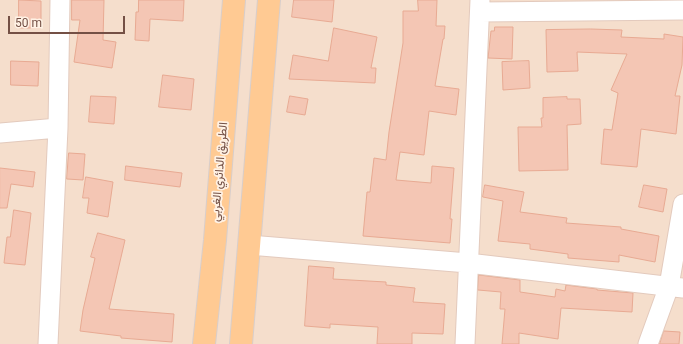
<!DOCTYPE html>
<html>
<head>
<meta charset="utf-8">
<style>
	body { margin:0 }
	#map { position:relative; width:683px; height:344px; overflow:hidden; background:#fdedde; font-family:Roboto,sans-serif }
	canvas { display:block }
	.scale { position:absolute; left:8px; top:16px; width:117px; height:18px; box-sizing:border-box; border:2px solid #745045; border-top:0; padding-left:5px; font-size:12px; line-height:14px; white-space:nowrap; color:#745045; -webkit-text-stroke:3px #fff2e5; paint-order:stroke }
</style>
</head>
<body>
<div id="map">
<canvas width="683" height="344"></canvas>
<div class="scale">50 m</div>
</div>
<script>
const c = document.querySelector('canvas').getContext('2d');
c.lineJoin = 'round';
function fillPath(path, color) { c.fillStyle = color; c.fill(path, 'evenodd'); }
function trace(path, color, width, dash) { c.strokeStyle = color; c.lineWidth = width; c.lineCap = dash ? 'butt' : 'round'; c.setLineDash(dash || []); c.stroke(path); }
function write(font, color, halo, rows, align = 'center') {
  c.font = font + ' Roboto,Vazirmatn,sans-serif'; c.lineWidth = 3.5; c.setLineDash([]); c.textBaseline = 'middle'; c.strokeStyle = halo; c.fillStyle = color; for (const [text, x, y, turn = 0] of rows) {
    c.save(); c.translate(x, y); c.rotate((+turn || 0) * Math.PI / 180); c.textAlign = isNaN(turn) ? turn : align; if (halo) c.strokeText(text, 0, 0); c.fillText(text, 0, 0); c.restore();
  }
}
const residential = new Path2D(`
	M0,0H683V344H0Z`);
const building = new Path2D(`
	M19,0L41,1V28H19Z
	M72,0H104L103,40L116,42L112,68L74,62L80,20H72Z
	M139,0H184L183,21L150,19L149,41L135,40L136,12H138Z
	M294,0H334L332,22L292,17Z
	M418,0H437L436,26H445L444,39H443L435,86L459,89L456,115L429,111L424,155L400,152L396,180L431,183L432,166L454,168L450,219H452L450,243L363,236L367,192H370L374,158L386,160L389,132L403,43V11H418Z
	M495,27H513L512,59L488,58L491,31H494Z
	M334,28L377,37L371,68H376L375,83L289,79L293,55L328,61Z
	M591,29L622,30L621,37L664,39V34L683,37L682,65L675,96H680L676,134L641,129L637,167L601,164L604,129L612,130L618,93L611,90L627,54L577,52L578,71L547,72L546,30Z
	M11,61L39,62L38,86L11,85Z
	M529,61L530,88L503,90L502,62Z
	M163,75L194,79L191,110L159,107Z
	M91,96L116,97L114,124L89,122Z
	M290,96L308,99L305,115L287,112Z
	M567,97V99H580L581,124L567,125L568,170L519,171L518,127H542L541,118H543V98Z
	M69,153L85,154L83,180L67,179Z
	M126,166L182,173L180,187L125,180Z
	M0,168L35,172L33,187L11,184L7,208H0Z
	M86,177L113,182L108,217L87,213L89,198H83Z
	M485,185L524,192L520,212L567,218L566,223L621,227V229L659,236L655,262L619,255V262L568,258V254L530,249V244L498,241L503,201L483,197Z
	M644,185L667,189L663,212L639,207Z
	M14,210L31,213L25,265L4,263L7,237H10Z
	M98,233L125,240L109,309L174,314L172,342L121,338V336L80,331L83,310L95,258L91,257Z
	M309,266L334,268L333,279L386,282V285L415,288L413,302L445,304L443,334L412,333V344H377L378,327L330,324V328L305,326Z
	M479,275L520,280V292L555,297L556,289L565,291L566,285L597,289V290L633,293L632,312L561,308L558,339L519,333V344H502L505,309H500L501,292L478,290Z
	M664,331L680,332L679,344H660Z`);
const minor = new Path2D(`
	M480,12L683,10
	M0,133L58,128
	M249,245L468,263L683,288
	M48,344L58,128L60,0
	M465,344L480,0
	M648,344L669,286L683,204`);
const major = new Path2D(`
	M204,344L215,240L234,0
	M241,344L269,0`);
const streetNames = [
	["الطريق الدائري الغربي",220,172,-85]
];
fillPath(residential, '#f5decc');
fillPath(building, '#f4c6b4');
trace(building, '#e8aa93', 1);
trace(minor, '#e3cabd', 21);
trace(major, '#d8cecb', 24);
trace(minor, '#fff', 19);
trace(major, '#ffca93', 22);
write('12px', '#745045', '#fff2e5', streetNames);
</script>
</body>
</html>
